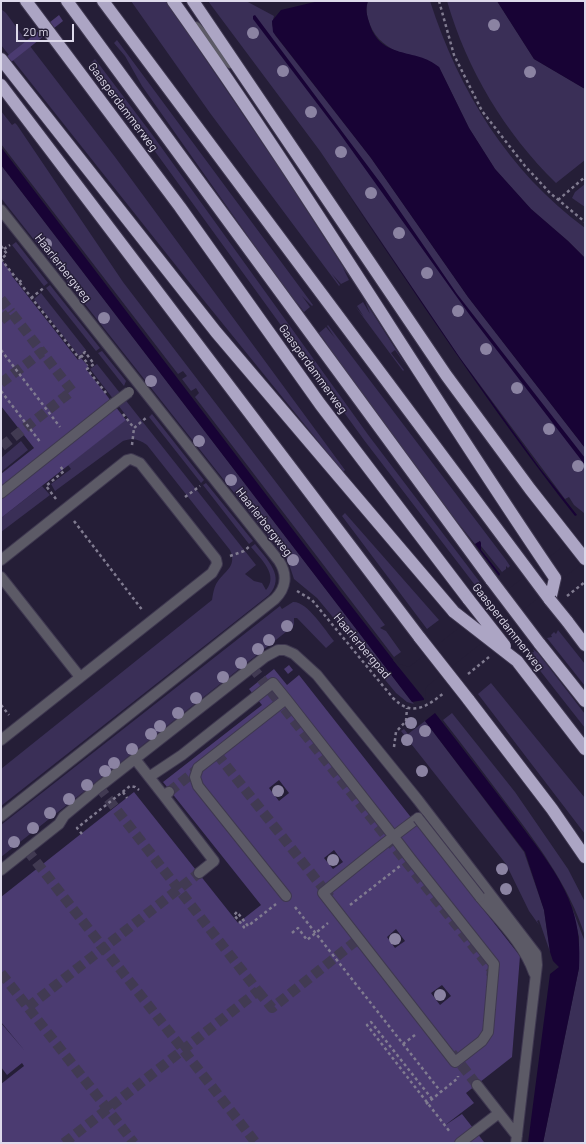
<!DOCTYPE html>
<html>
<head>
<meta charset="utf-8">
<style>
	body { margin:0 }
	#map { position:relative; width:586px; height:1144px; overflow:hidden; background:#251e37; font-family:Barlow,sans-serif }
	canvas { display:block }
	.frame { position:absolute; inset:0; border:2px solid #dedaeb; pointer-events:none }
	.scale { position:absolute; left:16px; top:24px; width:58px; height:18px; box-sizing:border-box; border:2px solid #dedaeb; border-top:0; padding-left:5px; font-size:12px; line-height:14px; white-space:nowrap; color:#dedaeb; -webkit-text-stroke:3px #251e37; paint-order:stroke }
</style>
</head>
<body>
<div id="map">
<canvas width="586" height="1144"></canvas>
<div class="frame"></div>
<div class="scale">20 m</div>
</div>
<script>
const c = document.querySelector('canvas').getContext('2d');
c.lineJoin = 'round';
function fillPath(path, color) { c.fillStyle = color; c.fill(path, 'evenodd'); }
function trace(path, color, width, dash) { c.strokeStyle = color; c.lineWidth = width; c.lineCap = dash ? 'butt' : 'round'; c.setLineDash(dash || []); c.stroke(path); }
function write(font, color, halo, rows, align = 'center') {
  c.font = font + ' Barlow,sans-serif'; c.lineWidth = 3; c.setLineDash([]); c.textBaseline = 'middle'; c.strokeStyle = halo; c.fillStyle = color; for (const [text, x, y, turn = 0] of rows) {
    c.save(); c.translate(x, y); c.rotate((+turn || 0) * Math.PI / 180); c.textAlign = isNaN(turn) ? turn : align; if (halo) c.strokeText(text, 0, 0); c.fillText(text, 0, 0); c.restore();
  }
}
const green = new Path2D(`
	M131,1H166L280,169L351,279L343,268L349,280L341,284L332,274L340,285L339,286L210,113Z
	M208,1H246L274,16L272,24L275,35L371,158L468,297L585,448L584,513L574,505L569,497L565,499L460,358L320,151Z
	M368,1H430C459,91 508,171 585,228V258L568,241L531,209L495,169L469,128L439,67C411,56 377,52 368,19C366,12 366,8 368,1Z
	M447,1H497L534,59L585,89V160L556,183C505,133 467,70 447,1Z
	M1,9L6,13L33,50L115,157L345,470L343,472L193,287L1,45Z
	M117,40L313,305L312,306L302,296L310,307L304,312L296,301L303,312L302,313L142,86L125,56L114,43Z
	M95,59L151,133L369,436L482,585L478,589L364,440L91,63Z
	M1,111L12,125L15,123L17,125L123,282L385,625L380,628L386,631L401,652L394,657L195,397L199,393L196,388L191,391L182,379L187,376L183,371L178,374L1,144Z
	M1,165L409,698L414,704L407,702L396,693L317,598L294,579L288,561L1,198Z
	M585,184V207L572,198L575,192Z
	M16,242L48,283L44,286L12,245Z
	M50,285L100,348L96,351L46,288Z
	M41,293L86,350L79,356L34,299Z
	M365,301L407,367L395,350L391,353L404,370L403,371L355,306L364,317L357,306L363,302L370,314Z
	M328,325L506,560L510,566L508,568L506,566V569L502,572L481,546L480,541L475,544L454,518L317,334L327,344L319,333L326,327L335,338L327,326Z
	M102,351L126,381L124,386L98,353Z
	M97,364L256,565L245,574L254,581L262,583L266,590C279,575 261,559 251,547L255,544C267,560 286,576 269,595L1,806V769L212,600C213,594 214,586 218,581C226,570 237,566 230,550L147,445C139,439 132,438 123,441L55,491L51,484L71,469L68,465L128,418L90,369Z
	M152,414L204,480L201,483L149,417Z
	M21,441L28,450L1,472V458Z
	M206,483L253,541L249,544L203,485Z
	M42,486L50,495L1,532V518Z
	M345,513L439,620L427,629L342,516Z
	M293,602C307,601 325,630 334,641L326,648L297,618H294V625L291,628L1,857V825L280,606L282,609Z
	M558,630L585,664V686L547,638L552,637L551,635L554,632L556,634Z
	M533,649L538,653L585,714V728L527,654L534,652Z
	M491,683L585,798V834L478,694Z
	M452,713L515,792L568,869L585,902V936C569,885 536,842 504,800C484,773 464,747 443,720Z
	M425,721L524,852L544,910L550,952L539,920L537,921L539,925L529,911L506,864L401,731L404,729L408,734Z
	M572,908L585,942V1143H543L579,968V937Z`);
const water = new Path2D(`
	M319,1H368C365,9 367,15 369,22C380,61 416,47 439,67L469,128L495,169L531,209L568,241L585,258V448L468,297L371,158L273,32L272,21L281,10Z
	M497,1H585V89L534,59Z
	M255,15L382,185L457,294L585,458V465L469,314L338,131L253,19V16Z
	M1,147L345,598L398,666L423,687L424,700L412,702L1,165Z
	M336,176L460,358L539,467L577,515L575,516C489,407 414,291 336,176Z
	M472,540L475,544L480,541L481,543V550L500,574L499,576Z
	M435,713C467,754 498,794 529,836C545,857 564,883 572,908C579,928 580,948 579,968L543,1143H528L550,974L559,967L553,961L550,952L544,910L525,852L425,721Z`);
const pier = new Path2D(`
	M585,529V561L425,688L426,701L393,660L395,658L399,664L409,667Z`);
const building = new Path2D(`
	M59,15L63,21L1,70V61Z
	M1,259L13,275L12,276L78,360L81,358L87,365L88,367L86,369L126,420L1,518V474L34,448L1,406Z
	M289,665L293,670L288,674L284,669Z
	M274,669L287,685L299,675L520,956L512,1057L466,1093L474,1103L444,1126L462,1114L484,1142L1,1143V1084L24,1066L22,1063L7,1075L1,1067V1023L25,1051L1,1022V897L134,792L238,923L261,905L163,782L262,705L249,689ZM279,780L289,793L279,801L269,788ZM334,850L343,862L333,869L324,858ZM396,929L405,941L395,948L387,937ZM442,985L451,996L440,1005L431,993Z`);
const minorTunnel = new Path2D(`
	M1,299L11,312
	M1,320L11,312L42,352
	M1,383L42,352L72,391L1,447
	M252,667L280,703
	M274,708L280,703L492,970L491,978
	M217,754L330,897
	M169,792L200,767
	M27,850L256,1143
	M1,973L134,1143
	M258,991L272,1008L361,937
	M28,1007L199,873
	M452,1053L477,1085
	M64,1143L258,991L99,787`);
const path = new Path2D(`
	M439,1L454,55L482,111L525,166L550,193L585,222
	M558,200L585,177
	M1,246L7,254L1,259
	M4,249L10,245
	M1,259L79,358L85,352L94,364L87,369L106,393
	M19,282L24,279
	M31,298L45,287
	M1,350L60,427
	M81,355L88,364L87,365
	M1,391L41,443
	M123,414L134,428L147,417
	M132,445L134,428
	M185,497L200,486
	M56,499L46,486L64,471L59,465
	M74,521L143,611
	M230,556L244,551L250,546
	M297,591L312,600L393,698C412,717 426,707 444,693
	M567,596L585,582
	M468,674L489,657
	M1,705L9,715
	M394,747L396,732L406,721L407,708
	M123,792L127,798
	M82,834L77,828L130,786L135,787L139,790
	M350,905L400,866
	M295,907L441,1092
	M243,928L244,927L234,915L237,912L248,926L276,904
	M292,933L298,928L307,940L328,923
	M403,1044L415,1035
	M432,1099L371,1022L367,1025L450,1132
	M426,1104L458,1078V1076`);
const minor = new Path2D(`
	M196,27L230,63
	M1,210L279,561C288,575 286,588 275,599L1,816
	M1,493L113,404
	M1,560L127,460L131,459L140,463L216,559L217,564L212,573L1,740
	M1,577L80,677
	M135,759L164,796
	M149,777L182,755L273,683L286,699L394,837L410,858L494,964L488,1032L482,1041L455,1062L323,893C354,868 385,842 418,818
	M169,792L164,796L214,861L199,873
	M1,870L59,824L64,816L99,787L265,657L278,650H285L294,654L317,675L418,800L536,954L537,965L516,1143
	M286,896L198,786L195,777L198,768L286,699
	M480,897C499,920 524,944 534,973
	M477,1085L517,1136
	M460,1143L499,1113`);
const highway = new Path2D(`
	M26,1L180,207L320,404L469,600
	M67,1L492,581
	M103,1L550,600
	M173,1C307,189 425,387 555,578L550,600
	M193,1L446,375L530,489L585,559
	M1,59L216,332L454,612
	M1,85L420,638
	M567,621L585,645
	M539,643L585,701
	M517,661L585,749
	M468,699L552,809L585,857`);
const minorBridge = new Path2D(`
	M113,404L129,392
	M418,818L480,897`);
const highwayBridge = new Path2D(`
	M492,581L539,643
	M469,600L505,646
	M550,600L567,621
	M454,612L517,661
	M420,638L468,699`);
const trees = [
	[494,25],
	[253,33],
	[283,71],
	[530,72],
	[311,112],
	[341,152],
	[371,193],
	[399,233],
	[46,244],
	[427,273],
	[458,311],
	[104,318],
	[486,349],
	[151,381],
	[517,388],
	[549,429],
	[199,441],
	[578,466],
	[231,480],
	[293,560],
	[287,626],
	[269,640],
	[258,649],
	[241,663],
	[223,677],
	[196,698],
	[178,713],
	[411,723],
	[160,726],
	[425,731],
	[151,734],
	[407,740],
	[132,749],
	[114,763],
	[105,771],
	[422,771],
	[87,785],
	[278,791],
	[69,799],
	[50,813],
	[33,828],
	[14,842],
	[333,860],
	[502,869],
	[506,889],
	[395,939],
	[440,995]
];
const streetNames = [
	["Gaasperdammerweg",123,107,53],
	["Haarlerbergweg",63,268,52],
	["Gaasperdammerweg",313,369,54],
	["Haarlerbergweg",264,522,52],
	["Gaasperdammerweg",508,627,52],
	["Haarlerbergpad",362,646,50]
];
fillPath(green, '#3a2f57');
fillPath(water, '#180335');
fillPath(pier, '#251e37');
fillPath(building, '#4b3b71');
trace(minorTunnel, '#413a52', 10, [10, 5]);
trace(minor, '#3f3850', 12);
trace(highway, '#3f3850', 14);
trace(path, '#807b90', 2.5, [3, 3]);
trace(minor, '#5c5a66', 10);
trace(highway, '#aca5c4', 12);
trace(minorBridge, '#3f3850', 12, []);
trace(highwayBridge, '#3f3850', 14, []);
trace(minorBridge, '#5c5a66', 10);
trace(highwayBridge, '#aca5c4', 12);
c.fillStyle = '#8b83a2';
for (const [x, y] of trees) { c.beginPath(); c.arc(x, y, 6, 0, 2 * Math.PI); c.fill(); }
write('12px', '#dedaeb', '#251e37', streetNames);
</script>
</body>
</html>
